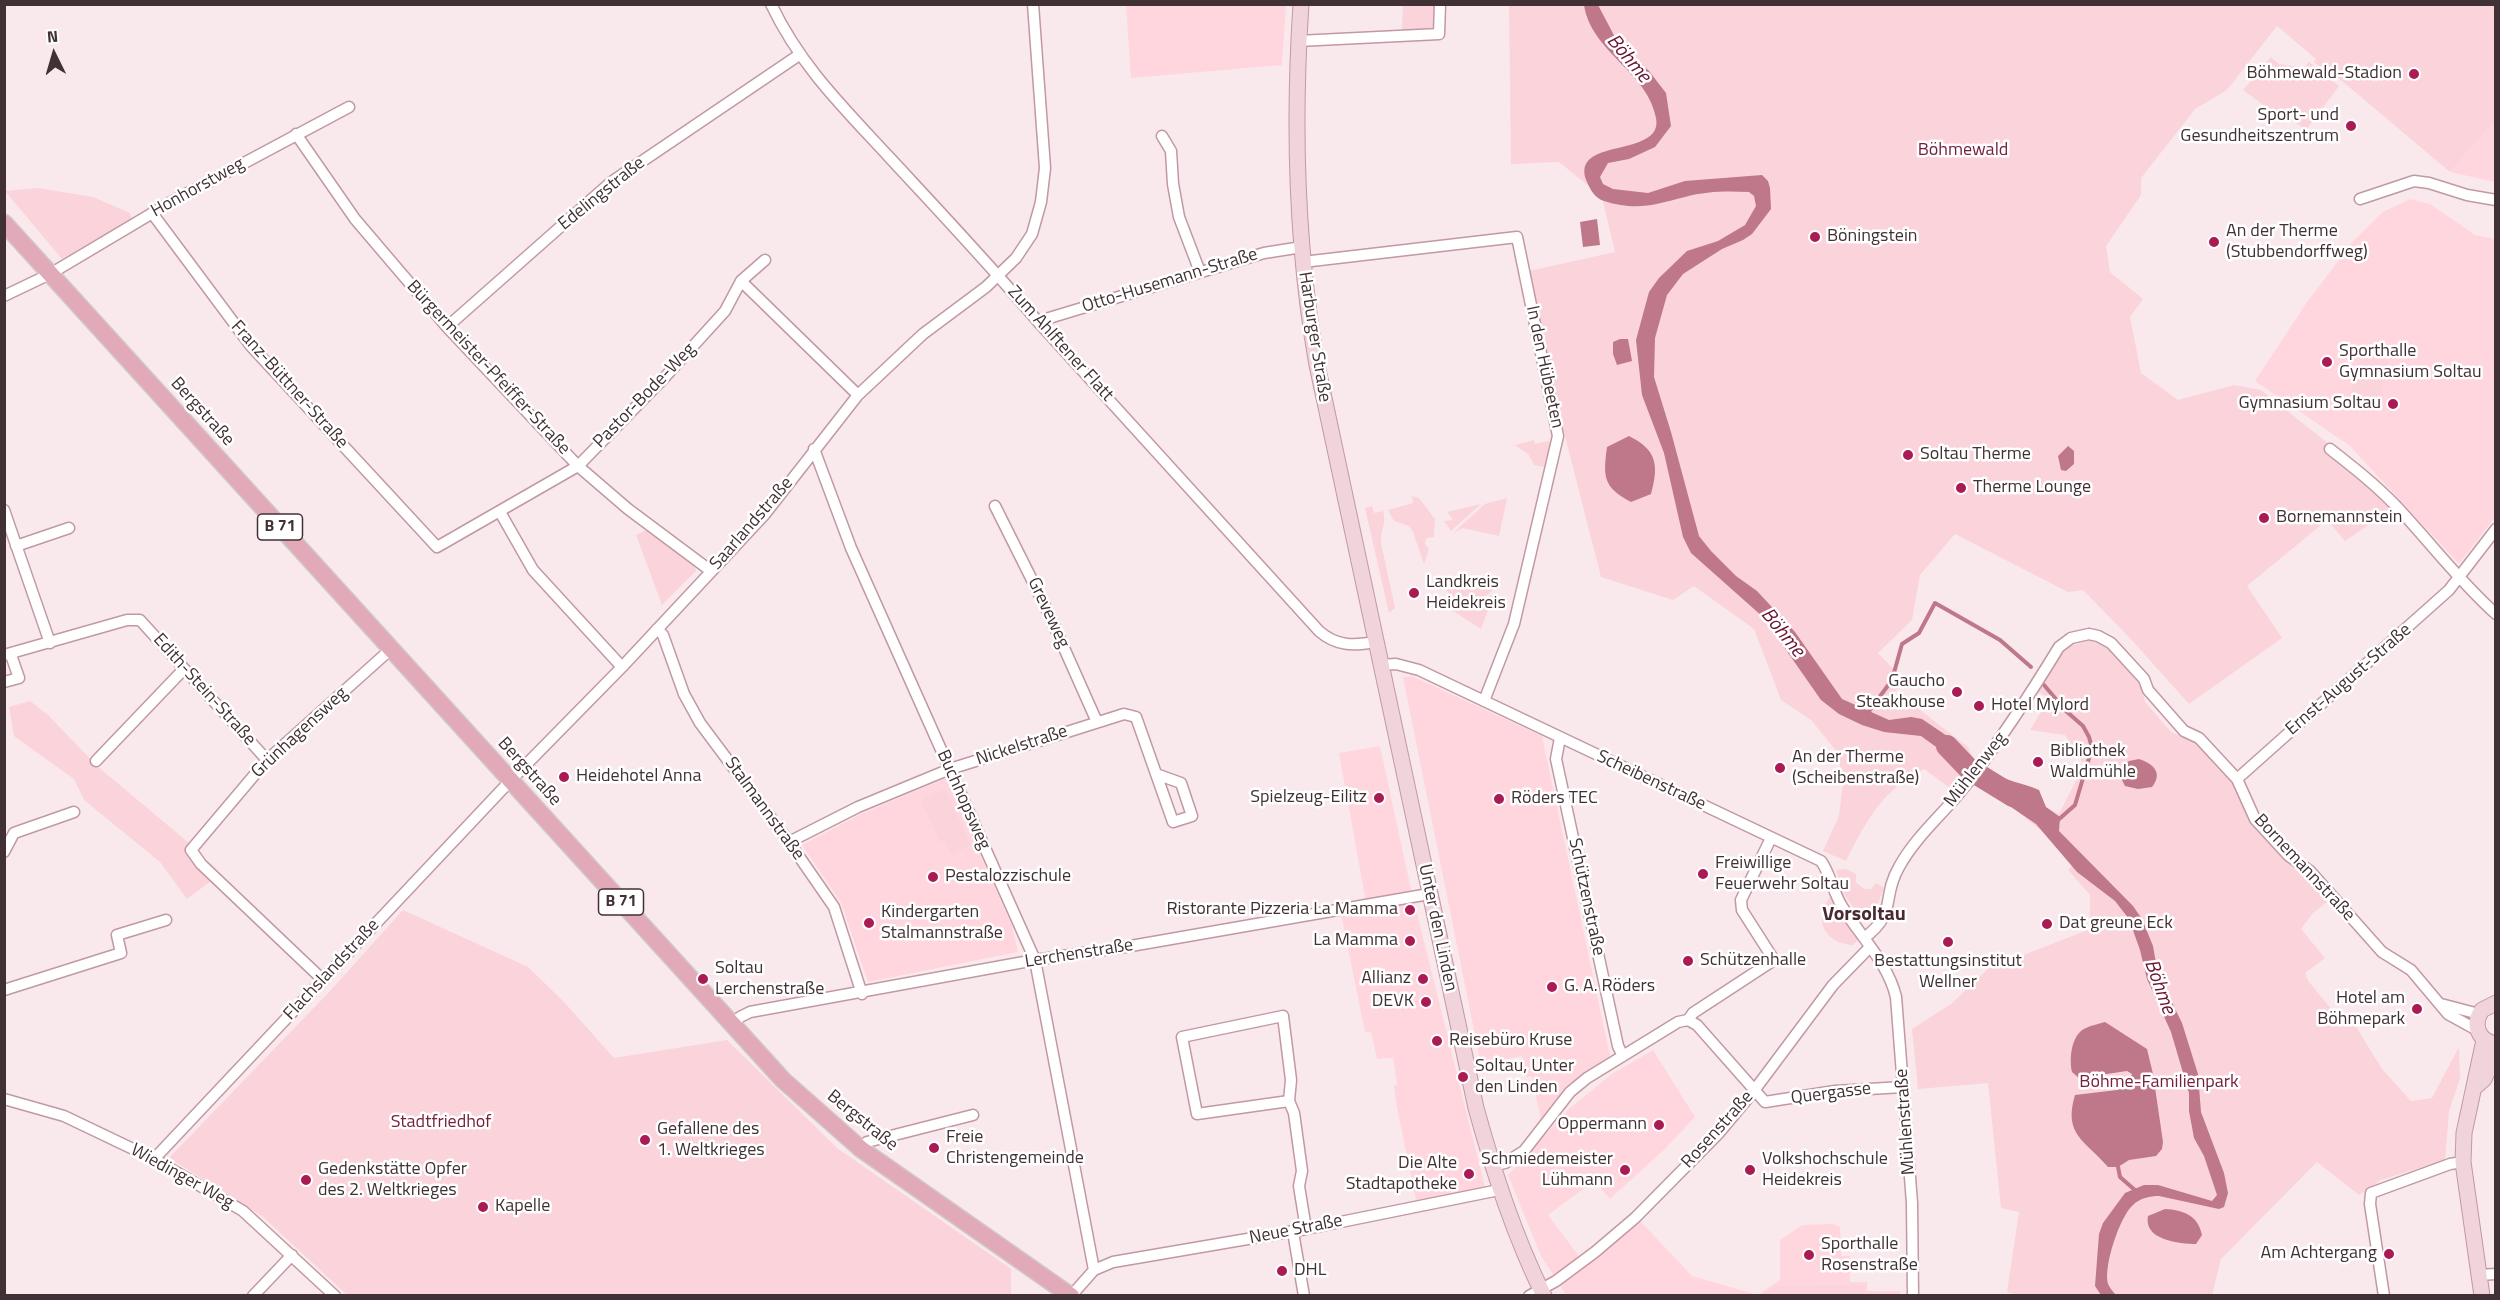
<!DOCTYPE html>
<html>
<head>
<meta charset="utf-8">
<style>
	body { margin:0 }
	#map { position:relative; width:2500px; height:1300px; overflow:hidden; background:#fae9ec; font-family:"Titillium Web",sans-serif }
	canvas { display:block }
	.frame { position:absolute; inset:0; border:6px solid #413134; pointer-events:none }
	.north { position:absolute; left:24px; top:24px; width:60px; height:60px; -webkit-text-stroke:4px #fff; paint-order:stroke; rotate:355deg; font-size:16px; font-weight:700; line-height:24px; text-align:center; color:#413134 }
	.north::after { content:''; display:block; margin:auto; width:21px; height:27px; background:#413134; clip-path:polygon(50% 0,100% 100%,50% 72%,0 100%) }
</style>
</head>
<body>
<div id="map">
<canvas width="2500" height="1300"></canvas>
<div class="frame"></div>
<div class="north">N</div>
</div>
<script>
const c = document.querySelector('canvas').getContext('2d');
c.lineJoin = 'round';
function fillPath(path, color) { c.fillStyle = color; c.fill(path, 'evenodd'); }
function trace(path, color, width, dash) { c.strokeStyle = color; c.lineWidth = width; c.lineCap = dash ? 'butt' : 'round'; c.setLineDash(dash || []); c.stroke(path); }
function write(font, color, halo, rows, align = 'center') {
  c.font = font + ' "Titillium Web",sans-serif'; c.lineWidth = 5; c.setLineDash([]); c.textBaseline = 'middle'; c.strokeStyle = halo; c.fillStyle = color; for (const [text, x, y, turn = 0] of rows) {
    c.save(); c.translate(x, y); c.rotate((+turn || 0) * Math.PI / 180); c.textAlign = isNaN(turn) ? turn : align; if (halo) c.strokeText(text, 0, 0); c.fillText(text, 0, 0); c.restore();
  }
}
const built = new Path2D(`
	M1126,5H1286L1282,65L1131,78Z
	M2495,121V182L2450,172Z
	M2410,199L2430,204L2475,235L2495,239V517L2459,564L2350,446L2255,381L2307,302L2355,239L2383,212Z
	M1412,676L1542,736L1610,1056L1566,1086L1541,1120L1532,1076L1526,1077L1522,1056L1481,1065L1403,677Z
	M1380,746L1410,885L1486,1191L1417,1205L1397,1108L1394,1086L1397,1084L1393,1058L1377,1059L1371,1032H1365L1341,914L1367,908L1339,753Z
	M946,778L1012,926L1018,952L868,982L841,903L802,845L861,814Z
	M1653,1050L1695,1117L1666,1148L1610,1199L1594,1181L1548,1215L1584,1263L1641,1222L1692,1276L1758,1295L1780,1280V1240L1802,1225L1833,1224L1840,1227L1841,1256H1850V1282H1867V1291H1900V1295H1566L1541,1256L1508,1175L1570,1108L1612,1074Z`);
const green = new Path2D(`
	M1403,5H1437L1436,23L1431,29L1402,30Z
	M1509,5H2495V121L2450,172L2323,65L2320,67L2314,62L2316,59L2277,26L2227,90L2195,109L2141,178V195L2106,246L2110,272L2143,299L2130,317L2141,373L2178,400L2234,385L2261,390L2402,502L2345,541L2327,520L2247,586L2282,638L2189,704L2128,636L2083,590L2068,592L1955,534L1920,575L1912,620L1878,653L1905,681L1891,696L1916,707L1968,747L1973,758L2014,790L2059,814L2084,765L2065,735L2030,730L2049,699L2038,691L2066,647L2091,640L2112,650L2141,682L2145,702L2171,732L2195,742L2239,789L2247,817L2293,867L2305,873L2324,893L2327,902L2313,913L2301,929L2325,958L2305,973L2309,982L2342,1022L2350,1017L2382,1069L2411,1101L2432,1098L2459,1047L2460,1078L2449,1111L2445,1160L2381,1180L2359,1195L2317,1162L2221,1259L2212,1295L2020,1296L2007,1292L2019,1212L2001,1208L1988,1083L1918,1089L1912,1029L1951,1004L1988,969L2090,929V895L2068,870L2077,860L1995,793L1961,776L1950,788L1924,769C1883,789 1866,821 1846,861L1823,851L1839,816L1843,783L1838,753L1811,720L1781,700L1754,629L1694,586L1673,600L1601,577L1565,436L1529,271L1615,252L1602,197L1559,162L1511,164Z
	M2271,57L2279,64L2304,68L2309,62L2339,86L2306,130L2286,116L2281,118L2243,90Z
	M38,188L93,197L130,213L132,219L62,259L5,191Z
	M2361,354L2389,361L2377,406L2349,399Z
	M1534,440L1535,444L1548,441L1550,443L1544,467L1534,465L1529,455L1515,445Z
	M1412,496L1419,498L1435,519L1434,537L1426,538L1425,544L1429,549L1424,564L1413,532L1409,526L1394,521L1388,510L1413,503Z
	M1507,498L1499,536L1463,528L1453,533L1485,504Z
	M1481,504L1451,531L1444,521L1453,520L1447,512Z
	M1372,506L1374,513L1383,511C1387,524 1380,530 1381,543L1395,608L1389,613L1365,508Z
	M646,530L694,565L696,571L662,605L636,535Z
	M1456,576L1490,585L1496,582C1493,601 1465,602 1450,599L1448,592L1443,585Z
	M1494,594L1481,629L1447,607L1450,602L1474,603Z
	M30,701L48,715L97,766L189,843L187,855L211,881L187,899L160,862L84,800L74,779L14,736L9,707Z
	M945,789L971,845L952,855L945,840L940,842L921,800Z
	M1846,869L1856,874V882L1864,889H1871L1876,883L1884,888L1875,911L1868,919H1861L1844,894L1836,870Z
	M1830,897L1858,940L1853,945C1824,943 1813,920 1830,897Z
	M403,910L528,967L564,1002L614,1058L727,1040L837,1148L1011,1269V1295H347L262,1216L169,1158L331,990Z
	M1864,1285V1295H1762L1776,1286Z`);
const water = new Path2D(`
	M1584,5H1598L1617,41L1649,71L1666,93L1671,126L1655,147L1629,159L1608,163L1600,177L1603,184L1613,189L1648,193L1685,181L1762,175L1768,181L1770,188L1771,209L1752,234L1743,240L1722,249L1683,274L1667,295L1655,338L1654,377L1671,432L1699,536L1711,551L1736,576L1757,591L1795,632L1842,699L1889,720L1911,717L1922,719L1950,738L1971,760L1964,772L1950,757L1921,736L1884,732L1862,725L1839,714L1821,700L1763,617L1691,553L1683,537L1664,453L1642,395L1636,340L1649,292L1659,278L1687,251L1718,241L1745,225L1756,206L1754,196L1749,192C1728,191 1706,191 1685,197C1654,205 1636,211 1604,201C1595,198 1591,191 1587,182C1568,136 1664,159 1656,118C1648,72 1591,52 1584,5Z
	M1597,219L1600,245L1583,247L1580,222Z
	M1620,339H1628L1632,361L1617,365L1613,354V342Z
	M1629,436C1657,450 1659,465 1651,494L1631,502C1603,487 1603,477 1607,447Z
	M2068,446L2074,451V464L2066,471L2061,470L2058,456Z
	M2139,759C2154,764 2163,773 2152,787L2138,789L2125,786L2120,776L2121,767L2129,761Z
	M1992,773C2007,781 2023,783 2039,790L2046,807L2060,817L2059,831L2133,906L2142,919L2153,946L2158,974L2182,1023L2198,1074L2201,1112L2224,1173L2228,1193L2224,1207L2219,1209L2159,1196C2150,1196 2140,1198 2133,1205C2120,1216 2103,1267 2108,1284C2110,1288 2113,1292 2116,1295H2101L2095,1286L2099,1234L2103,1223L2125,1193L2144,1185H2158L2212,1201L2217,1195L2204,1156L2194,1138L2189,1111V1093L2171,1032L2147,979L2140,950L2129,919L2115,901L2077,872L2036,824L1983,788Z
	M2105,1022L2147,1049L2153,1074L2163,1142L2162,1149L2156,1156L2129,1160L2118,1167H2108C2085,1140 2063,1135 2075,1095L2117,1090L2127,1086L2132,1074L2127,1071L2079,1078L2072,1072C2069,1059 2071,1034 2086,1028C2092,1025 2099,1024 2105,1022Z
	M2165,1209C2183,1210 2198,1215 2202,1235L2196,1244C2180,1244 2143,1240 2148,1216Z`);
const stream = new Path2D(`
	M2044,685L2066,711L2083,726L2089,737L2092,748L2075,805L2057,821
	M1867,714L1892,680L1902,644L1919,633L1935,603L2000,640L2031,667
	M2118,1167L2120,1177L2136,1191`);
const river = new Path2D(`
	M1947,746L1969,769L2013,796`);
const minor = new Path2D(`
	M771,4C801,67 844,108 890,158C941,213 992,267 1040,324L1319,631C1336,646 1353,646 1375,642
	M1298,41L1439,34L1440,4
	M296,134L355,219L447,327L578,466L628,509L711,571
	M1162,136L1171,151L1173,184L1179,217L1200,272
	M2360,199L2414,181L2429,183L2467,195L2496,200
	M152,213L251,346L437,547L578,466L666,376L725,311L741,281L765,260
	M1303,262L1517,237L1558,436L1514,624L1484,701
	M741,281L858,395
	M4,296L50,274L171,202L349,107
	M1040,324L1049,318L1264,253L1302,247
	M447,327L610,183L799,55
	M814,449L851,548L1035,960L1094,1270
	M2330,449C2353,467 2376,485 2396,506C2430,542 2459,581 2496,614
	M995,506L1048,612L1097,722
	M4,510L50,643
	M500,512L533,570L622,667
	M16,546L69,528
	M657,629L663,635L684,694L700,723L789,842L834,907L862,994
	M4,655L127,620H140L267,760
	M1380,665L1396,664L1419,670L1821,861C1831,875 1833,893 1843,908C1861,937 1888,963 1896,997L1912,1203L1913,1296
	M4,682L19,678L11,655
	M1560,738L1556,759L1618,1046L1623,1056
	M96,761L184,669
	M2237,779L2449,590L2496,529
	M789,842L858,807L950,769L1124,714L1136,717L1173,822L1192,816L1181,783L1156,774
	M4,852L14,833L74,812
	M1864,938C1898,913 1881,898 1899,867C1917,834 1947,811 1969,781C2002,738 2031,693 2059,647L2071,638L2089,634L2098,636L2111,643L2144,679L2148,690L2184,731L2199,738L2237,779L2255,819L2289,856L2310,871L2382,952L2411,970L2448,1014L2477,1030
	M323,980L201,864L191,850L267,760L391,649
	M4,990L121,953L117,935L166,920
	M2441,1004L2479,1014
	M1688,1020L1697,1025L1765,1102L1835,1091L1903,1087
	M732,1024L740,1017L750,1012L1035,960L1125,947L1429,894
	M4,1099L64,1116L154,1159L243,1211L335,1296
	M1289,1101L1197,1114L1182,1037L1283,1016L1291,1080L1289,1101L1294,1113L1302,1171L1299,1186L1306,1229
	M861,1149L867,1142L973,1115
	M154,1159L511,780L622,667L765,514L858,395L923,334L986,287L1016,258L1032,234L1041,202L1045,168L1033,4
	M1491,1166L1505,1163L1524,1151L1570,1092L1587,1078L1678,1022L1688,1020L1693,1013L1774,960L1742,910L1741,900L1771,838
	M1293,1232L1304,1296
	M2478,1275L2496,1274
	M253,1296L292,1255
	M1071,1296L1094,1270L1113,1262L1306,1229L1499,1190
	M1529,1296L1556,1281L1595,1252L1635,1218L1718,1134L1753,1092L1833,985L1870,947
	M2384,1296L2370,1204L2371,1193L2450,1164L2463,1162`);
const secondary = new Path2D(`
	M1301,4C1293,125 1296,246 1317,365L1476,1108C1494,1173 1514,1235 1544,1296
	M2496,1003L2482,1010C2472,1024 2478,1041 2496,1044
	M2476,1086L2484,1079L2496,1053
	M2482,1296L2463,1162L2464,1133L2484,1040`);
const primary = new Path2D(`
	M4,223L783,1080L861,1149L1071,1296`);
const markers = [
	[2414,74,6,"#aa1a53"],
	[2351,126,6,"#aa1a53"],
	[1815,237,6,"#aa1a53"],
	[2214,242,6,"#aa1a53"],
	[2327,362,6,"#aa1a53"],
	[2393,404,6,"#aa1a53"],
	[1908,455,6,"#aa1a53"],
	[1961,488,6,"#aa1a53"],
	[2264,518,6,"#aa1a53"],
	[1414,593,6,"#aa1a53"],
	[1957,692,6,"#aa1a53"],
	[1979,706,6,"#aa1a53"],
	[2038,762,6,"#aa1a53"],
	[1780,768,6,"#aa1a53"],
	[564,777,6,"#aa1a53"],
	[1379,798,6,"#aa1a53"],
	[1499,799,6,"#aa1a53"],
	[1703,874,6,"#aa1a53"],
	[933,877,6,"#aa1a53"],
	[1410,910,6,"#aa1a53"],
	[869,923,6,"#aa1a53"],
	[2047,924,6,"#aa1a53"],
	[1410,941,6,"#aa1a53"],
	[1948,942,6,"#aa1a53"],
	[1688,961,6,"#aa1a53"],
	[703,979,6,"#aa1a53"],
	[1423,979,6,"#aa1a53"],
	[1552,987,6,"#aa1a53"],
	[1426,1002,6,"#aa1a53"],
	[2417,1009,6,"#aa1a53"],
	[1437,1041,6,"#aa1a53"],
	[1463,1077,6,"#aa1a53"],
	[1659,1125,6,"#aa1a53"],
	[645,1140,6,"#aa1a53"],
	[934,1148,6,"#aa1a53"],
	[1625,1170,6,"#aa1a53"],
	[1750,1170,6,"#aa1a53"],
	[1469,1174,6,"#aa1a53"],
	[306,1180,6,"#aa1a53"],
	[483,1207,6,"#aa1a53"],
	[2389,1254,6,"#aa1a53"],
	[1809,1255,6,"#aa1a53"],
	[1282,1271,6,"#aa1a53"]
];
const shields = [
	[280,527,45],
	[621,902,45]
];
const shieldNames = [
	["B 71",280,527],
	["B 71",621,902]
];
const poiNames = [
	["Böhmewald-Stadion",2402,74,"right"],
	["Sport- und",2339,116,"right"],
	["Gesundheitszentrum",2339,137,"right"],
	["An der Therme",2226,232],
	["(Stubbendorffweg)",2226,253],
	["Böningstein",1827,237],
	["Sporthalle",2339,352],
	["Gymnasium Soltau",2339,373],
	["Gymnasium Soltau",2381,404,"right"],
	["Soltau Therme",1920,455],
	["Therme Lounge",1973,488],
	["Bornemannstein",2276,518],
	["Landkreis",1426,583],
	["Heidekreis",1426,604],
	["Gaucho",1945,682,"right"],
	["Steakhouse",1945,703,"right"],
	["Hotel Mylord",1991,706],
	["Bibliothek",2050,752],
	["Waldmühle",2050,773],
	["An der Therme",1792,758],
	["(Scheibenstraße)",1792,779],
	["Heidehotel Anna",576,777],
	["Spielzeug-Eilitz",1367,798,"right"],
	["Röders TEC",1511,799],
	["Freiwillige",1715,864],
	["Feuerwehr Soltau",1715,885],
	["Pestalozzischule",945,877],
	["Ristorante Pizzeria La Mamma",1398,910,"right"],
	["Kindergarten",881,913],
	["Stalmannstraße",881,934],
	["Dat greune Eck",2059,924],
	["La Mamma",1398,941,"right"],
	["Schützenhalle",1700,961],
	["Bestattungsinstitut",1948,962,"center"],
	["Wellner",1948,983,"center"],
	["Soltau",715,969],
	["Lerchenstraße",715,990],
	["Allianz",1411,979,"right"],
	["G. A. Röders",1564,987],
	["Hotel am",2405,999,"right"],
	["Böhmepark",2405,1020,"right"],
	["DEVK",1414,1002,"right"],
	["Reisebüro Kruse",1449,1041],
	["Soltau, Unter",1475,1067],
	["den Linden",1475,1088],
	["Oppermann",1647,1125,"right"],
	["Gefallene des",657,1130],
	["1. Weltkrieges",657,1151],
	["Freie",946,1138],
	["Christengemeinde",946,1159],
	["Schmiedemeister",1613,1160,"right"],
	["Lühmann",1613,1181,"right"],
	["Volkshochschule",1762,1160],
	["Heidekreis",1762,1181],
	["Die Alte",1457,1164,"right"],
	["Stadtapotheke",1457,1185,"right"],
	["Gedenkstätte Opfer",318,1170],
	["des 2. Weltkrieges",318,1191],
	["Kapelle",495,1207],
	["Sporthalle",1821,1245],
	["Rosenstraße",1821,1266],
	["Am Achtergang",2377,1254,"right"],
	["DHL",1294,1271]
];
const parkNames = [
	["Böhmewald",1963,151],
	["Böhme-Familienpark",2159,1083],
	["Stadtfriedhof",441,1123]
];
const streetNames = [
	["Honhorstweg",198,188,-29],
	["Edelingstraße",602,194,-39],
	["Otto-Husemann-Straße",1170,281,-17],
	["Harburger Straße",1314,337,81],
	["Zum Ahlftener Flatt",1060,344,48],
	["In den Hübeeten",1544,367,78],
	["Bürgermeister-Pfeiffer-Straße",488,368,47],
	["Franz-Büttner-Straße",289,385,48],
	["Pastor-Bode-Weg",645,396,-46],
	["Bergstraße",202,412,48],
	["Saarlandstraße",752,524,-49],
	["Greveweg",1048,613,65],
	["Ernst-August-Straße",2349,680,-41],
	["Edith-Stein-Straße",204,690,48],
	["Grünhagensweg",300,733,-43],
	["Nickelstraße",1022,746,-18],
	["Mühlenweg",1976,770,-52],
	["Bergstraße",529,772,48],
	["Scheibenstraße",1651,781,25],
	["Buchhopsweg",963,800,66],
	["Stalmannstraße",764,809,54],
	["Bornemannstraße",2304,868,47],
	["Schützenstraße",1586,897,78],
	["Unter den Linden",1437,928,78],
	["Lerchenstraße",1079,954,-9],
	["Flachslandstraße",332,970,-47],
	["Quergasse",1831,1094,-7],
	["Bergstraße",862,1121,39],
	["Mühlenstraße",1906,1122,-94],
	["Rosenstraße",1718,1130,-48],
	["Wiedinger Weg",182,1177,29],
	["Neue Straße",1296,1230,-11]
];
const waterNames = [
	["Böhme",1628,59,50],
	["Böhme",1782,633,51],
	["Böhme",2159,987,70]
];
const neighbourhoodNames = [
	["Vorsoltau",1864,915]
];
fillPath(built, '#ffd6de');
fillPath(green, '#fad3db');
fillPath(water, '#be7889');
trace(stream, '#be7889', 4);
trace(river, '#be7889', 22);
trace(minor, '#c199a2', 13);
trace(secondary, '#c199a2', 17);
trace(primary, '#cec9ca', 19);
trace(minor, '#fff', 10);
trace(secondary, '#f1d4db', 15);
trace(primary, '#e2a9b8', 16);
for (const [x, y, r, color] of markers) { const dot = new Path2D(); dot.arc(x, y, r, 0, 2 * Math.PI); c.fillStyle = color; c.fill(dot); trace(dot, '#fff', 2); }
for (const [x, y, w] of shields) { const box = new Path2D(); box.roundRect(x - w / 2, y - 13, w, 26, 4.5); c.fillStyle = '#fff'; c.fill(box); trace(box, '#413134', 1.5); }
write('bold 16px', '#413134', null, shieldNames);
write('18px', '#413134', '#fff', poiNames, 'left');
write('18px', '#75213d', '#fff', parkNames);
write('18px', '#413134', '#fff', streetNames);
write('italic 20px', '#681332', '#fff', waterNames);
write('bold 20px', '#4a2a32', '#fff', neighbourhoodNames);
</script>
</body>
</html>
